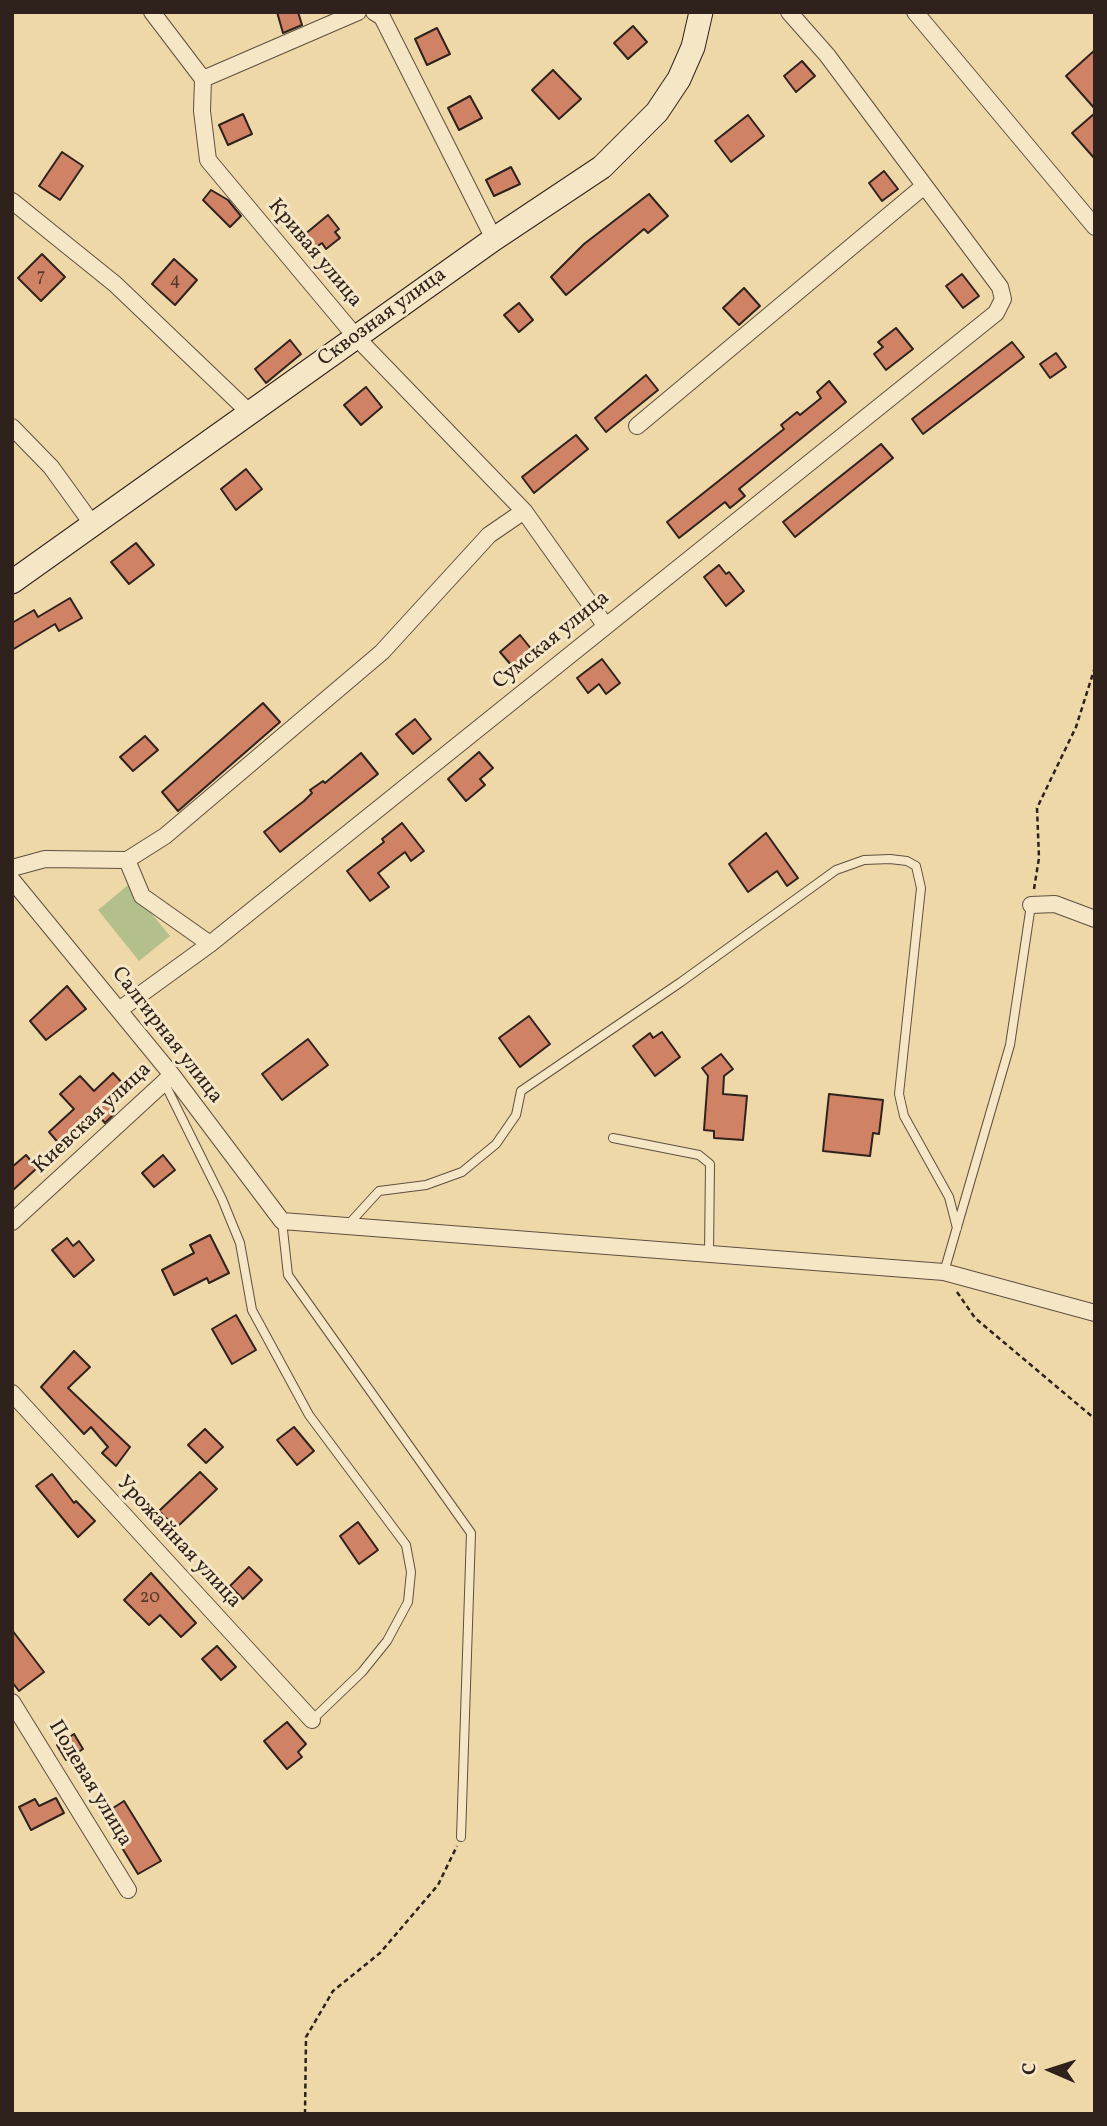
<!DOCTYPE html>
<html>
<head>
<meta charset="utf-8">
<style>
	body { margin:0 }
	#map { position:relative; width:1107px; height:2126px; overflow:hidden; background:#efd8a8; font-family:Vollkorn,serif }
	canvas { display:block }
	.frame { position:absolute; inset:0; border:14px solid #2f221c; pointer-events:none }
	.north { position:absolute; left:1016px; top:2035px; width:70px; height:70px; -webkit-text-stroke:5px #f5e6c6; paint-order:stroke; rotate:273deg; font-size:19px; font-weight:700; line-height:28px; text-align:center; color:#2f221c }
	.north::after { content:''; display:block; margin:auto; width:24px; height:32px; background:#2f221c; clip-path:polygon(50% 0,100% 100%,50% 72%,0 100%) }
</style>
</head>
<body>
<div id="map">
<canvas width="1107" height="2126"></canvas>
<div class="frame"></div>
<div class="north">С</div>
</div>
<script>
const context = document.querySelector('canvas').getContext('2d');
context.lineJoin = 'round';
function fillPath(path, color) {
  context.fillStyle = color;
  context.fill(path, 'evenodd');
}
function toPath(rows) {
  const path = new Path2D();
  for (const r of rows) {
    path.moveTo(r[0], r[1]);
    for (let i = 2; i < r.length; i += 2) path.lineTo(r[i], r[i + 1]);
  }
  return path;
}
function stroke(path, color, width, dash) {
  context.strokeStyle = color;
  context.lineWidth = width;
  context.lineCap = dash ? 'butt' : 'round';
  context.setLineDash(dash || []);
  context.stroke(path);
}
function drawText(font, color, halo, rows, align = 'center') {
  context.font = font + ' Vollkorn,serif';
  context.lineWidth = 6;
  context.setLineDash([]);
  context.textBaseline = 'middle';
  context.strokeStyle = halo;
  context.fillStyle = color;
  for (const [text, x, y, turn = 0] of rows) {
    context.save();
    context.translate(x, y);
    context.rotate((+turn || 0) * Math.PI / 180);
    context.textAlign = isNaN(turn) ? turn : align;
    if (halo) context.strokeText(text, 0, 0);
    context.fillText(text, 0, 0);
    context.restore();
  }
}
const green = toPath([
	[128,885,170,936,139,961,98,910]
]);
const building = toPath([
	[277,12,298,12,302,25,283,33,277,12],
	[633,26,647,42,628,59,614,43,633,26],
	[437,28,450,54,427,65,415,39,437,28],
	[1095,50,1095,109,1066,76,1095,50],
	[802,61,815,76,796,92,784,76,802,61],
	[553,70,581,99,559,119,532,90,553,70],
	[470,96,482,118,459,130,448,108,470,96],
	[1095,113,1095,159,1072,133,1095,113],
	[243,114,252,134,228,145,219,125,243,114],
	[748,115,764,136,731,162,715,141,748,115],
	[62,152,83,166,60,200,39,186,62,152],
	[511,167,520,184,494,196,486,180,511,167],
	[884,171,898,189,882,201,869,183,884,171],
	[211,190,228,200,241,216,230,227,203,200,211,190],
	[649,194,668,216,648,233,644,229,566,295,551,277,584,244,649,194],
	[328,215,339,229,335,232,340,238,326,249,322,243,315,248,304,235,328,215],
	[42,254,65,277,41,301,18,278,42,254],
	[174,259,197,280,175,305,152,284,174,259],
	[962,274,979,296,963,308,946,286,962,274],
	[744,288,760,306,739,325,723,308,744,288],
	[519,303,533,320,519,332,504,315,519,303],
	[896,328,913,349,886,370,874,354,883,347,878,342,896,328],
	[290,340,301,354,266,383,255,369,290,340],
	[1012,342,1024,357,923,434,912,419,1012,342],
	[1056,353,1066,367,1050,378,1040,364,1056,353],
	[646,375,658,390,606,432,595,418,646,375],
	[829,381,846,402,739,489,745,496,730,508,725,502,679,538,667,522,784,429,781,425,797,412,800,415,821,398,817,392,829,381],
	[366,387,382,407,361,425,344,405,366,387],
	[576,435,588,449,534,493,522,477,576,435],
	[881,444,893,458,795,537,783,522,881,444],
	[246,469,262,489,236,510,221,489,246,469],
	[136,543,154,565,129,584,111,562,136,543],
	[719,565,726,574,729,572,744,591,726,606,704,577,719,565],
	[70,598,82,618,59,631,55,624,12,650,12,623,34,610,38,617,70,598],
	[520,635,532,650,512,666,500,652,520,635],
	[602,659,620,683,606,694,599,684,588,693,577,678,602,659],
	[263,703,280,722,178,811,162,792,263,703],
	[415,719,431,739,413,754,396,734,415,719],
	[145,736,158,750,133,771,120,757,145,736],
	[479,752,493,768,480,779,485,785,466,801,448,779,479,752],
	[361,753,378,774,280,852,264,832,304,801,312,793,310,790,323,781,325,783,361,753],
	[402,823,424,851,411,861,405,852,378,873,389,887,370,901,347,871,384,842,382,839,402,823],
	[766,833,798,878,787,886,777,871,748,892,729,864,766,833],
	[67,986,86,1009,46,1040,30,1021,67,986],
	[529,1016,550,1044,520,1067,499,1038,529,1016],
	[662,1032,680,1057,655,1076,633,1046,650,1033,653,1038,662,1032],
	[308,1039,328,1065,282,1100,262,1074,308,1039],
	[721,1054,733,1069,724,1076,723,1094,747,1096,743,1140,714,1138,714,1131,704,1130,708,1076,702,1068,721,1054],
	[113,1073,126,1087,107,1104,116,1112,105,1123,97,1114,61,1146,49,1132,74,1109,60,1094,80,1076,94,1091,113,1073],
	[829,1094,883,1100,879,1134,873,1133,870,1156,823,1151,829,1094],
	[26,1155,37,1168,12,1191,12,1167,26,1155],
	[163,1155,175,1170,154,1187,142,1173,163,1155],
	[210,1235,229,1273,209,1283,207,1278,174,1295,162,1270,194,1253,190,1245,210,1235],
	[67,1238,73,1246,79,1241,94,1260,74,1277,52,1250,67,1238],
	[236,1315,256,1350,232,1364,212,1329,236,1315],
	[74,1351,90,1367,68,1388,130,1447,116,1466,102,1453,108,1447,91,1427,84,1434,41,1387,74,1351],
	[294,1427,314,1451,297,1465,277,1440,294,1427],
	[205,1429,223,1447,206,1463,188,1445,205,1429],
	[200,1472,217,1489,176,1528,159,1511,200,1472],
	[52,1474,74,1503,76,1501,95,1521,78,1537,36,1486,52,1474],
	[358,1522,378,1550,359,1564,340,1536,358,1522],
	[249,1567,262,1580,243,1599,230,1586,249,1567],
	[151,1573,196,1623,181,1637,160,1615,149,1625,124,1600,151,1573],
	[12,1630,44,1672,19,1691,12,1682,12,1630],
	[217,1646,236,1667,221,1680,202,1659,217,1646],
	[287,1722,306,1744,298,1752,302,1757,287,1769,264,1741,287,1722],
	[74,1734,83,1749,66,1760,57,1745,74,1734],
	[56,1798,64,1813,31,1830,19,1807,35,1799,39,1806,56,1798],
	[124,1801,161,1861,138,1874,102,1815,124,1801]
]);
const path = toPath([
	[1034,889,1039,858,1037,808,1076,727,1095,667],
	[957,1292,975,1318,1095,1419],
	[305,2114,306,2037,333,1991,380,1953,438,1885,457,1846]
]);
const lane = toPath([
	[164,1082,222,1199,240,1243,252,1310,309,1415,406,1545,411,1572,408,1602,387,1641,362,1672,312,1720],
	[613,1138,699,1155,710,1164,709,1254],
	[282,1221,288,1275,471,1533,461,1837],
	[347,1226,379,1191,426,1185,462,1172,496,1144,516,1115,521,1091,681,982,836,870,864,860,890,859,907,861,916,866,921,888,899,1094,904,1116,949,1197,957,1228],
	[944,1272,1010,1045,1031,905]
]);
const street = toPath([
	[152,12,203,79,202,111,208,160,356,337,524,511,605,625],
	[374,12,382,17,494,239],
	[915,12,1095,227],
	[203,79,358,12],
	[12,201,115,284,250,413],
	[637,426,924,186],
	[12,427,51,467,93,525],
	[127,860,142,896,210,944],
	[12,868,45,859,127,860,165,836,382,652,489,535,524,511],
	[12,880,172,1075,282,1221,944,1272,1095,1313],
	[1031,905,1055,904,1095,919],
	[119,1010,210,944,996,313,1003,299,1000,287,827,55,789,12],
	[12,1222,172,1075],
	[12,1393,312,1720],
	[12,1702,128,1890]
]);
const secondary = toPath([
	[12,582,494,239,602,167,657,112,679,79,693,47,701,12]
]);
const numberNames = [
	["7",41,278],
	["4",175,282],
	["20",150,1599]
];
const streetNames = [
	["Кривая улица",314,254,50],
	["Сквозная улица",383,318,-36],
	["Сумская улица",552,641,-39],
	["Салгирная улица",166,1036,52],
	["Киевская улица",93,1119,-43],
	["Урожайная улица",178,1543,47],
	["Полевая улица",89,1784,59]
];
fillPath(green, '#b4c08b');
fillPath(building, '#cf8364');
stroke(building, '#2f221c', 2);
stroke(lane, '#5f503f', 10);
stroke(street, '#5f503f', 18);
stroke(secondary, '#2f221c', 25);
stroke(path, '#2f221c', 2.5, [5, 3.5]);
stroke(lane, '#f5e6c6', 8);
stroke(street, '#f5e6c6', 16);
stroke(secondary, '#f5e6c6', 23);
drawText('18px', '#573a2e', null, numberNames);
drawText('21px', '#2f221c', '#f5e6c6', streetNames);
</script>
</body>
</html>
